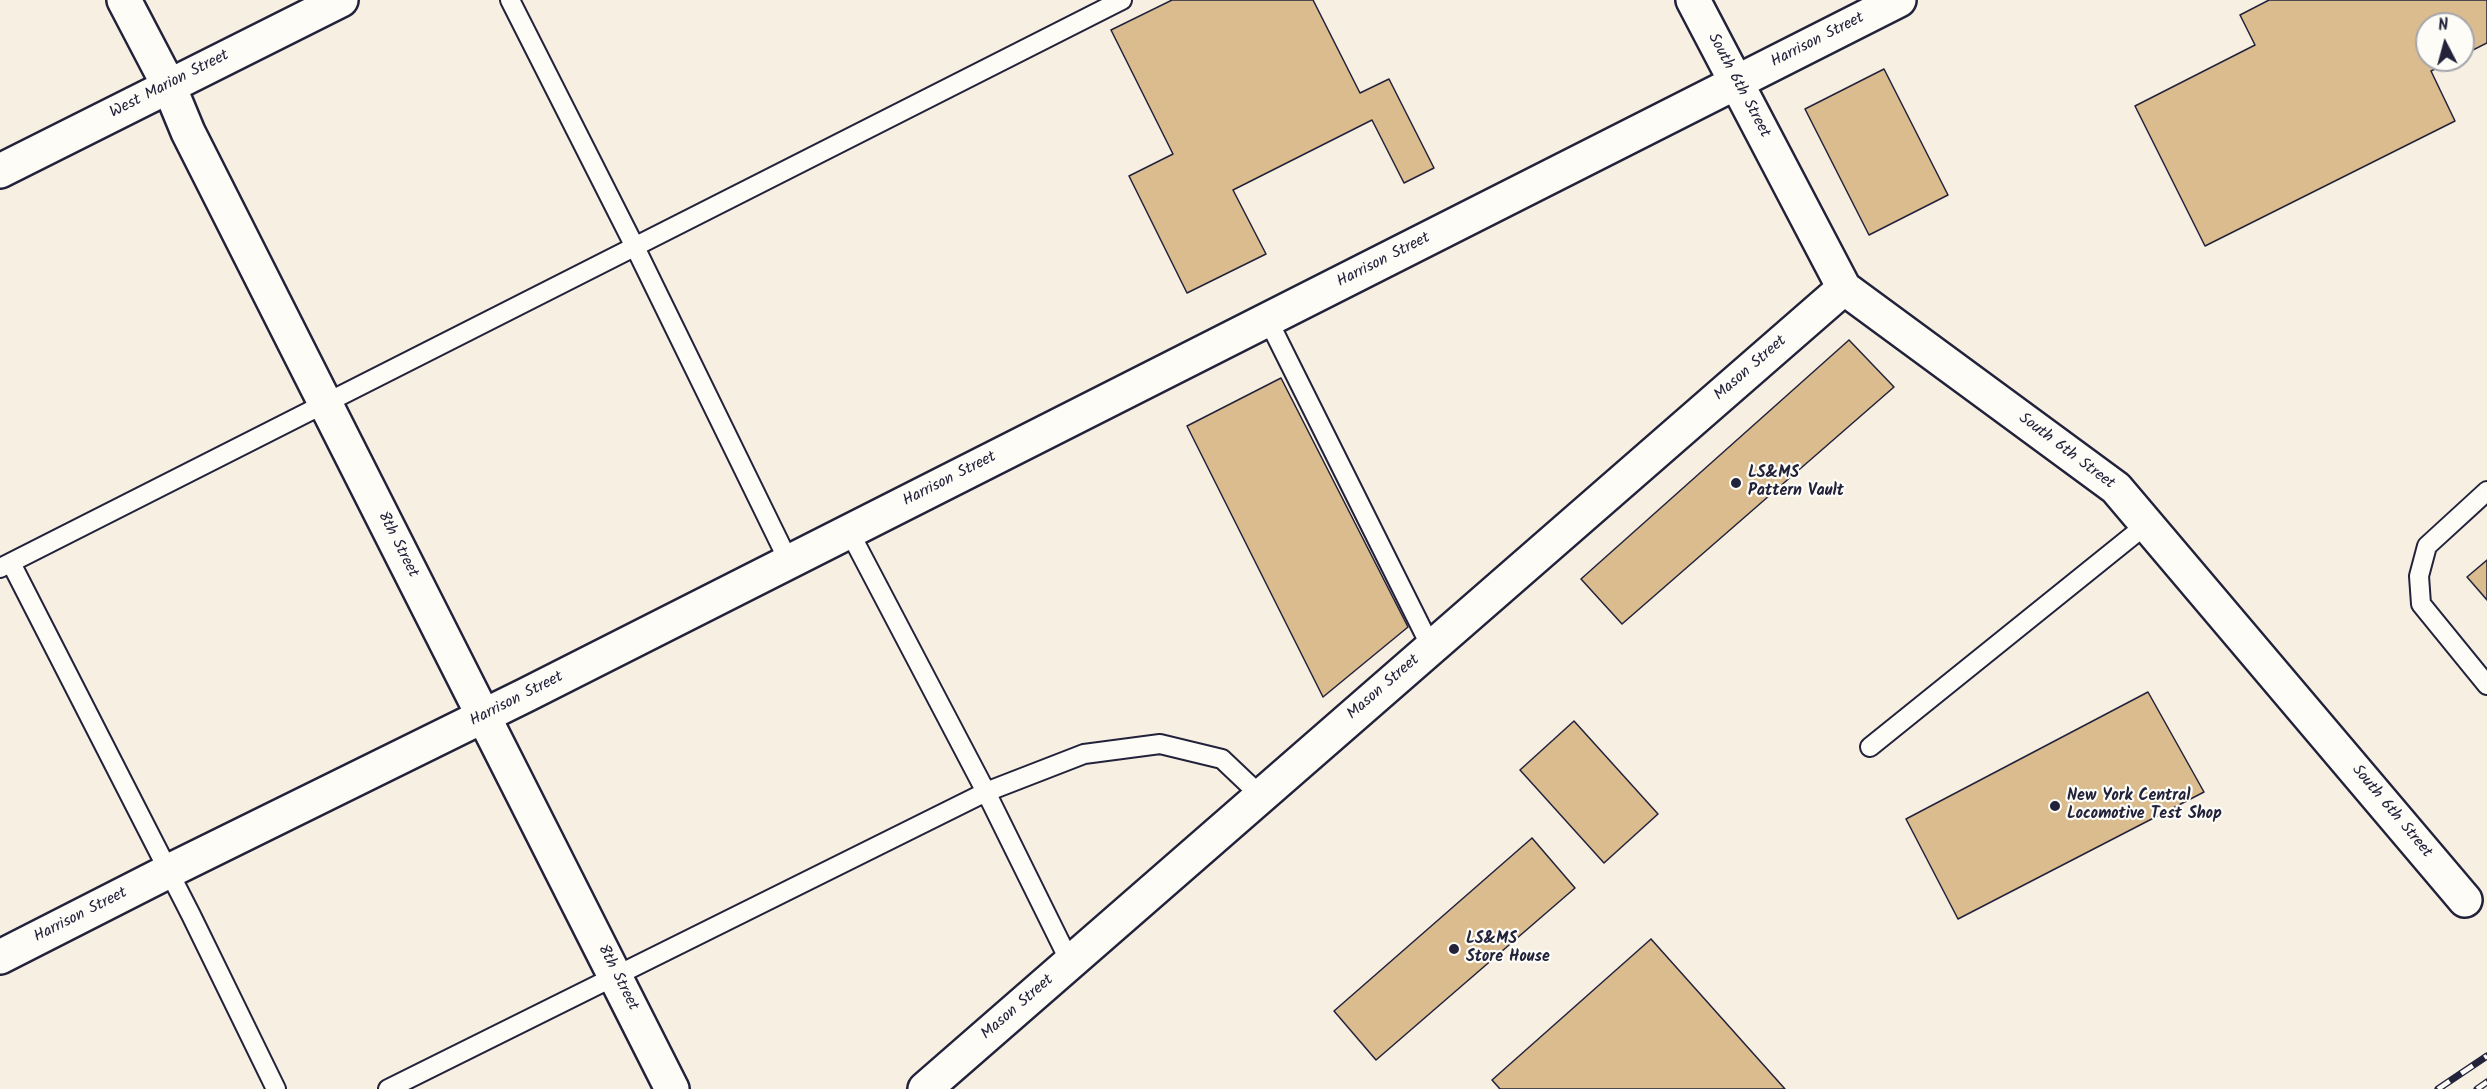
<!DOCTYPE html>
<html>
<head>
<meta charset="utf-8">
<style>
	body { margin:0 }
	#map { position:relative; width:2487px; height:1089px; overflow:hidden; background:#f6efe2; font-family:Kalam,sans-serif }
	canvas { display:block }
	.north { position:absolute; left:2415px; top:12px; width:60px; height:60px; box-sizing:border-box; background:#fdfcf7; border:2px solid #a5a5ac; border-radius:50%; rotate:354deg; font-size:16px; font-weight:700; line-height:24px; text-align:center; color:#22223b }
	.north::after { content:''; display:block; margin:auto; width:21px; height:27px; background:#22223b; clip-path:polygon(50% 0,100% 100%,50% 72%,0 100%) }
</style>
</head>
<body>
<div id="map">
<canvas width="2487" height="1089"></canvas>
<div class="north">N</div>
</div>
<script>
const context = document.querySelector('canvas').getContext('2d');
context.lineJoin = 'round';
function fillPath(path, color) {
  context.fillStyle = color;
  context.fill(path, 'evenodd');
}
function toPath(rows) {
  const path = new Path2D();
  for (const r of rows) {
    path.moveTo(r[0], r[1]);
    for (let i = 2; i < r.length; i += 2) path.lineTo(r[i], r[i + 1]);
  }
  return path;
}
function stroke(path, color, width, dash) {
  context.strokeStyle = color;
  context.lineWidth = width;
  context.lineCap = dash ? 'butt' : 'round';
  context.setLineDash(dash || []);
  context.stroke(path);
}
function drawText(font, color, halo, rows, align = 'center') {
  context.font = font + ' Kalam,sans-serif';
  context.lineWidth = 4.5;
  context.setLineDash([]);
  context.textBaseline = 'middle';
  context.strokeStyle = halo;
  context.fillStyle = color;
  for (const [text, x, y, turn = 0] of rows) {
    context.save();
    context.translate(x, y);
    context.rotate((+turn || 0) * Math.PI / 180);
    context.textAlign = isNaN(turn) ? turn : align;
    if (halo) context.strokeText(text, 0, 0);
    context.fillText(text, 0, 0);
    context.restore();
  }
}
const building = toPath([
	[1172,0,1313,0,1360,93,1389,79,1434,168,1404,183,1372,120,1233,190,1266,254,1187,293,1129,176,1173,154,1111,30,1172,0],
	[2269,0,2487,0,2487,43,2463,55,2463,24,2427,24,2427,60,2453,60,2431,71,2455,121,2205,246,2135,106,2255,45,2240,15,2269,0],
	[1884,69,1948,195,1869,235,1805,109,1884,69],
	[1849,340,1894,387,1622,624,1581,579,1849,340],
	[1281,378,1408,627,1323,697,1187,426,1281,378],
	[2487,560,2487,600,2467,577,2487,560],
	[2148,692,2204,792,1958,919,1906,819,2148,692],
	[1574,721,1658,814,1604,863,1520,770,1574,721],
	[1532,838,1575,888,1376,1060,1334,1011,1532,838],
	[1651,939,1785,1089,1500,1089,1492,1080,1651,939]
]);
const service = toPath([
	[510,0,635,247,789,562],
	[1268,320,1431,647],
	[2487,491,2427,546,2419,576,2421,604,2487,685],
	[849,531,986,792,1070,962],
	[11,563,191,915,276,1089],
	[0,568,1122,0],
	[1870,747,2147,524],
	[388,1089,986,792,1084,754,1160,744,1222,759,1261,796]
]);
const minor = toPath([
	[124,0,169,86,188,132,672,1089],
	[1693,0,1844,288,2116,488,2465,900],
	[925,1089,1844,288]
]);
const tertiary = toPath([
	[0,171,341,0],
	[0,957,167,872,526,695,1899,0]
]);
const rail = toPath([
	[2438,1089,2487,1056],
	[2477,1089,2487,1082]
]);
const markers = [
	[1736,483,6,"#22223b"],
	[2055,806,6,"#22223b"],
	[1454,949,6,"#22223b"]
];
const streetNames = [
	["Harrison Street",1818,41,-27],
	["West Marion Street",170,85,-27],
	["South 6th Street",1738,86,62],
	["Harrison Street",1384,261,-27],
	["Mason Street",1751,369,-41],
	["South 6th Street",2066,452,37],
	["Harrison Street",950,480,-27],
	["8th Street",397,545,63],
	["Mason Street",1384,688,-41],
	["Harrison Street",517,700,-27],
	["South 6th Street",2391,812,50],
	["Harrison Street",81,916,-27],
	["8th Street",617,978,63],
	["Mason Street",1018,1008,-41]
];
const poiNames = [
	["LS&MS",1748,474],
	["Pattern Vault",1748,492],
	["New York Central",2067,797],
	["Locomotive Test Shop",2067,815],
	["LS&MS",1466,940],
	["Store House",1466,958]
];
fillPath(building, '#dbbc8e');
stroke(building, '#22223b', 1.5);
stroke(service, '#22223b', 22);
stroke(minor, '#22223b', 38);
stroke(tertiary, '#22223b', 38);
stroke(service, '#fdfcf7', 18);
stroke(minor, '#fdfcf7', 33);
stroke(tertiary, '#fdfcf7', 33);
stroke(rail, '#22223b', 7);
stroke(rail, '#fdfcf7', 4.5, [14]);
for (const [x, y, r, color] of markers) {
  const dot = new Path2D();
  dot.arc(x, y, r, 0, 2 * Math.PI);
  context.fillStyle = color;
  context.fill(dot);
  stroke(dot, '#fdfcf7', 2);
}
drawText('16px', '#22223b', '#fdfcf7', streetNames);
drawText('bold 16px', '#22223b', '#fdfcf7', poiNames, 'left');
</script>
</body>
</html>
